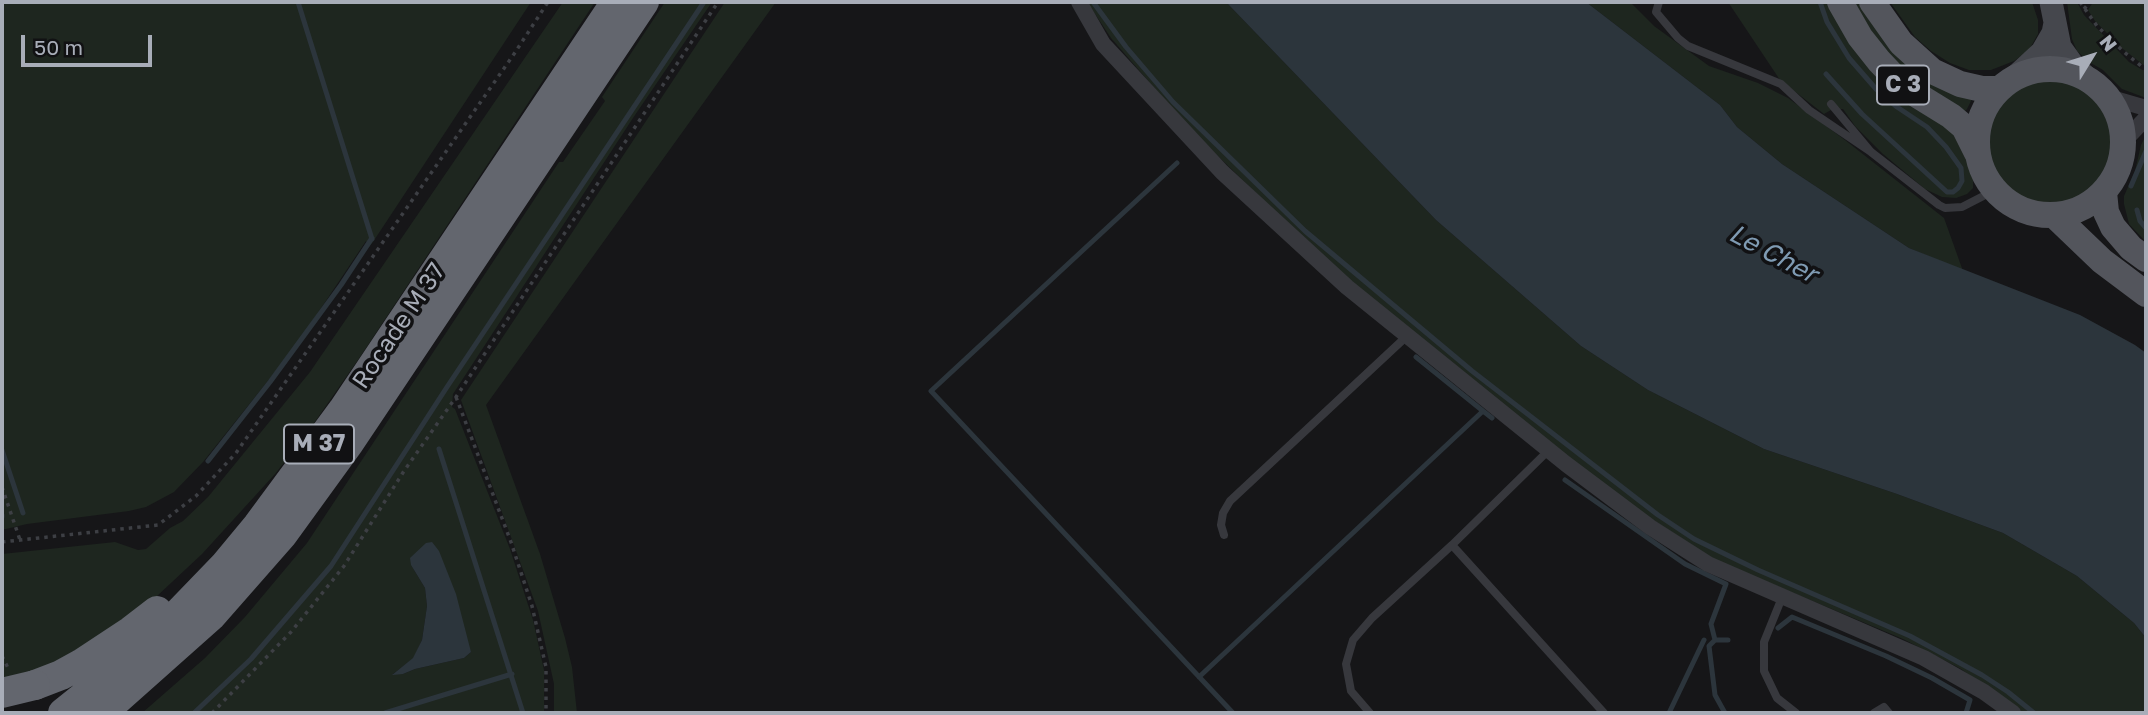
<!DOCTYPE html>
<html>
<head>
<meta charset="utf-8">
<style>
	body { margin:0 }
	#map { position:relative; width:2148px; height:715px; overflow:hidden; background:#161618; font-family:"Golos Text",sans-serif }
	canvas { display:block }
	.frame { position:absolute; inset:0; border:4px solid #a8adb8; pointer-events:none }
	.north { position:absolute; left:2057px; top:21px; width:70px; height:70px; -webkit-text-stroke:5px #111113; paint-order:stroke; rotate:52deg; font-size:19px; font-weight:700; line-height:28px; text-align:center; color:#a8adb8 }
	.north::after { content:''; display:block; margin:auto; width:24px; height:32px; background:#a8adb8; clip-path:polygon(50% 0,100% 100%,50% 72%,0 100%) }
	.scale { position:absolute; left:21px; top:35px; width:131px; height:32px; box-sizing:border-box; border:4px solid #a8adb8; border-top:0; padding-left:9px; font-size:21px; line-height:24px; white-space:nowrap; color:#a8adb8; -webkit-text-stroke:5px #111113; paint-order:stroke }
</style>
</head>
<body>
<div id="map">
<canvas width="2148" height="715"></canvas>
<div class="frame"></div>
<div class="north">N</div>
<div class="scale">50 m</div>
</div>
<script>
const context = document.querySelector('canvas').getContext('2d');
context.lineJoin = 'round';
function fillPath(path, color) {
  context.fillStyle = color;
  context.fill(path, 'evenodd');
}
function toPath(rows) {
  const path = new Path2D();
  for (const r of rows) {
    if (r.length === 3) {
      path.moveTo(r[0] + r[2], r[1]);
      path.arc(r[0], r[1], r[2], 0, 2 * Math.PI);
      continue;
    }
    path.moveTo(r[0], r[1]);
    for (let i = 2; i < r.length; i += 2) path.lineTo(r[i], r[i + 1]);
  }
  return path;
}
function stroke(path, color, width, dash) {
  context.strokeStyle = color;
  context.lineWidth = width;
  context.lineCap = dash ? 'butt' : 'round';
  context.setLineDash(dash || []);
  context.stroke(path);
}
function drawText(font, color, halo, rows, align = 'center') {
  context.font = font + ' "Golos Text",sans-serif';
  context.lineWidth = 7;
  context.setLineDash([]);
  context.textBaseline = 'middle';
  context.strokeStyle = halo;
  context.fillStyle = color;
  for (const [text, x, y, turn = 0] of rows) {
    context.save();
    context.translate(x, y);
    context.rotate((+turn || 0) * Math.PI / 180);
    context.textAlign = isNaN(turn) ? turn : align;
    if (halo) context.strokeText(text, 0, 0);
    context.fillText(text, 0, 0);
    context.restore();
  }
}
const green = toPath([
	[2,2,531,2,373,242,369,247,366,241,295,347,203,462,174,492,146,507,129,511,27,524,6,529,2,529],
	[563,2,595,2,360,357,305,436,275,474,202,554,156,597,92,646,37,671,2,679,2,554,115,542,138,550,146,549,170,528,183,521,208,497,310,372],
	[665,2,712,2,633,118,453,394,452,407,455,409,510,549,533,620,544,670,544,713,142,713,205,658,245,617,307,543,559,162,563,162,605,101,602,97],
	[411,565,471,652,464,658,415,669,403,674,393,674,414,658,422,640,427,606,425,588],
	[725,2,776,2,486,405,540,554,565,638,572,667,577,713,554,713,554,684,538,611,461,400],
	[1087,2,1226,2,1436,220,1581,346,1648,390,1764,449,1897,494,2003,533,2077,576,2134,623,2146,638,2146,713,2021,713,1961,669,1903,639,1715,560,1619,498,1355,289,1189,128,1111,38],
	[1586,2,1630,2,1654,26,1709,66,1758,83,1788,98,1845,140,1944,218,1963,271,1909,248,1782,164,1737,127,1720,105],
	[1728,2,1828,2,1963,143,1973,177,1973,188,1967,194,1956,198,1942,197,1925,189,1883,154,1855,126,1843,109,1831,110,1824,114,1780,80],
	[1851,2,1863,2,1972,99,1967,109,1965,111,1919,84,1893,62],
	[1890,2,2032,2,2038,20,2038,34,2029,50,2014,61,1991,70,1969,70,1950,63,1931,51,1915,37],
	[2067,2,2077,2,2084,15,2129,62,2146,72,2146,98,2122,89,2103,70,2089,62,2077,51,2072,39],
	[2093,2,2146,2,2146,67,2123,49,2095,21,2088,10],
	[2049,142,62],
	[2146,135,2146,242,2129,224,2124,204,2124,196,2135,171,2141,145]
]);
const water = toPath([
	[1226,2,1586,2,1720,105,1737,127,1782,164,1909,248,2080,315,2135,345,2146,353,2146,638,2134,623,2077,576,2003,533,1897,494,1764,449,1648,390,1581,346,1436,220],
	[432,542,439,551,456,594,471,652,464,658,415,669,403,674,392,675,413,658,422,640,427,606,425,588,411,565,410,558,426,543]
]);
const stream = toPath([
	[298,2,372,239],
	[1093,2,1126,47,1173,102,1305,231,1472,371,1658,515,1694,539,1758,570,1910,636,1982,675,2008,692,2034,713],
	[1820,2,1827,22,1849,58,1876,89,1897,107,1927,127,1946,147,1961,168,1962,181,1958,188,1953,192,1947,192,1862,114,1826,74],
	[1177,163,931,391,1233,713],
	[2131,186,2146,151],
	[2137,210,2140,221,2146,228],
	[1483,411,1492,418],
	[439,449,523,713],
	[2,450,23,513],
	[208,461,270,382,341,285,372,238],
	[1565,480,1685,564,1726,584,1711,624,1715,640],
	[2,515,2,517],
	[1778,628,1792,617,1886,656,1932,678,1970,700,1966,713],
	[1199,677,1483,411,1416,357],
	[194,713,251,659,331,566,447,387,704,2],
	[385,713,512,674],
	[1669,713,1704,640],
	[1725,713,1715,695,1709,646,1715,640,1728,640]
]);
const path = toPath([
	[2080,2,2097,26,2124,52,2146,70],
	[2084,9,2090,2],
	[456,397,511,542,532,606,546,667,546,713],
	[2,487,20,540],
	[2,542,158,525,196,496,236,453,514,54,548,2],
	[2,656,9,670],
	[212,713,291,632,344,566,404,471,456,397,718,2]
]);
const lane = toPath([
	[1659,2,1656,12,1678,38,1688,46,1781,84,1809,110,1871,152],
	[1831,104,1871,152,1939,205,1945,208,1962,207,1995,190],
	[1224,535,1221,525,1223,513,1230,501,1407,336],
	[1452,545,1604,713],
	[1783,595,1764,642,1764,671,1777,698,1796,713],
	[1370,713,1351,691,1346,664,1353,640,1372,618,1452,545,1549,450],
	[1874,713,1884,707,1889,713]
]);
const street = toPath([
	[1079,2,1103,44,1222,172,1347,287,1566,464,1650,527,1708,564,1924,658,1984,692,2013,713],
	[2108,97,2146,108],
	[2122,155,2128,137,2146,118]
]);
const secondary = toPath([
	[2051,2,2060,47,2073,65,2086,77],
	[2016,76,2042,52,2053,33,2055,23]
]);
const primary = toPath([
	[1840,2,1860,37,1879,61,1899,82,1917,95,1951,116,1964,127,1977,153],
	[1872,2,1901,43,1932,71,1960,84,1982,89,1999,89],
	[2050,142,73],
	[2104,192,2106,212,2113,227,2131,248,2146,259],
	[2054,215,2102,261,2146,294]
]);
const highway = toPath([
	[35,685,61,675,81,664,131,631,157,611],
	[63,713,128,661,169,623,224,566,258,525,343,410,616,2],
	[102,713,211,616,283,534,349,443,644,2]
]);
const highwayBridge = toPath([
	[2,693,35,685]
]);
const shields = [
	[1903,85,52],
	[319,444,70]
];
const shieldNames = [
	["C 3",1903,85],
	["M 37",319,444]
];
const streetNames = [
	["Rocade M 37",399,326,-56]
];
const waterNames = [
	["Le Cher",1773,254,28]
];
fillPath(green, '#1e261f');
fillPath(water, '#2c353c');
stroke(stream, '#2c353c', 5);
stroke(path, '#3d3f44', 3.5, [3.5, 5]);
stroke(lane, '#37383d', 8);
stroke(street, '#37383d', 16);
stroke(secondary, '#45474d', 23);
stroke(primary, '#53555c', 26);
stroke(highway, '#63666e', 30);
stroke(highwayBridge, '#63666e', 30);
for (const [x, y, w] of shields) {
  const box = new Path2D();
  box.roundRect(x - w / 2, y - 19.5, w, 39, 5);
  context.fillStyle = '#111113';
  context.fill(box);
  stroke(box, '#a8adb8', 2);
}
drawText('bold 23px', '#a8adb8', null, shieldNames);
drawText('24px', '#a8adb8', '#111113', streetNames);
drawText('italic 26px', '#7f9bb3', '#111113', waterNames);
</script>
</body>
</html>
